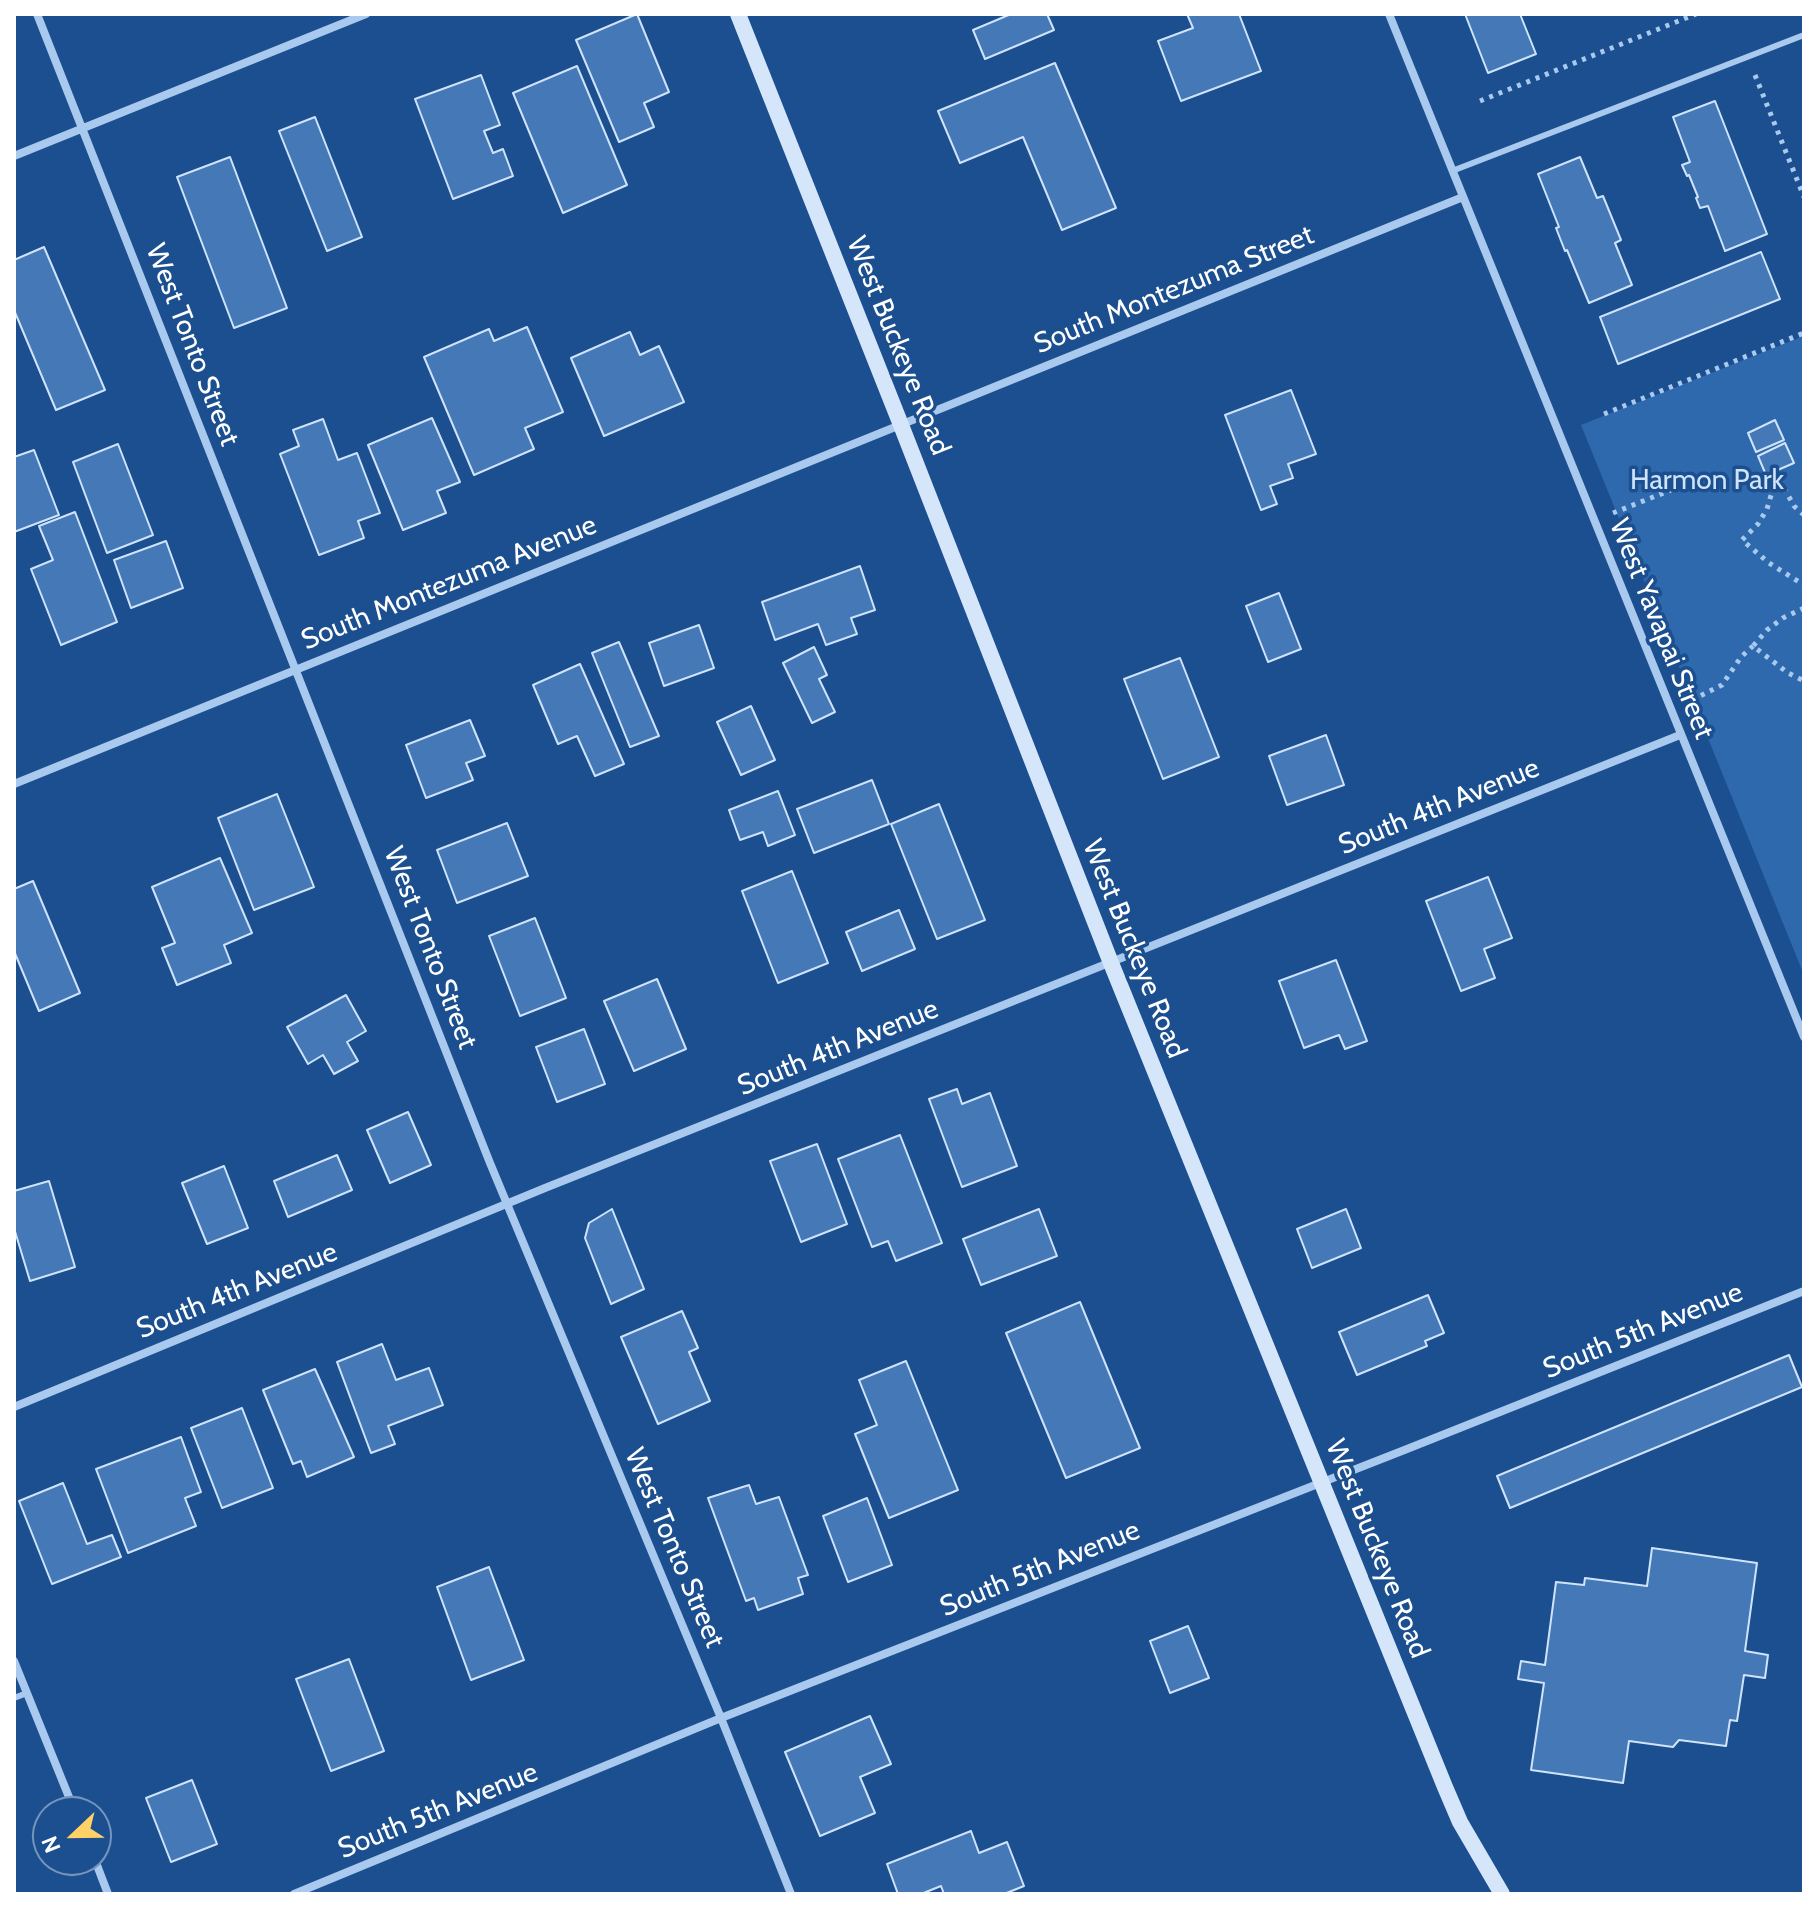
<!DOCTYPE html>
<html>
<head>
<meta charset="utf-8">
<style>
	body { margin:0 }
	#map { position:relative; width:1818px; height:1908px; overflow:hidden; background:#1b4f8f; font-family:Cabin,sans-serif }
	canvas { display:block }
	.frame { position:absolute; inset:0; border:16px solid #fff; pointer-events:none }
	.north { position:absolute; left:32px; top:1796px; width:80px; height:80px; box-sizing:border-box; background:#1b4f8f; border:2px solid #7695bc; border-radius:50%; rotate:248deg; font-size:22px; font-weight:700; line-height:32px; text-align:center; color:#fff }
	.north::after { content:''; display:block; margin:auto; width:28px; height:36px; background:#ffd166; clip-path:polygon(50% 0,100% 100%,50% 72%,0 100%) }
</style>
</head>
<body>
<div id="map">
<canvas width="1818" height="1908"></canvas>
<div class="frame"></div>
<div class="north">N</div>
</div>
<script>
const context = document.querySelector('canvas').getContext('2d');
context.lineJoin = 'round';
function fillPath(path, color) {
  context.fillStyle = color;
  context.fill(path, 'evenodd');
}
function toPath(rows) {
  const path = new Path2D();
  for (const r of rows) {
    path.moveTo(r[0], r[1]);
    for (let i = 2; i < r.length; i += 2) path.lineTo(r[i], r[i + 1]);
  }
  return path;
}
function stroke(path, color, width, dash) {
  context.strokeStyle = color;
  context.lineWidth = width;
  context.lineCap = dash ? 'butt' : 'round';
  context.setLineDash(dash || []);
  context.stroke(path);
}
function drawText(font, color, halo, rows, align = 'center') {
  context.font = font + ' Cabin,sans-serif';
  context.lineWidth = 7;
  context.setLineDash([]);
  context.textBaseline = 'middle';
  context.strokeStyle = halo;
  context.fillStyle = color;
  for (const [text, x, y, turn = 0] of rows) {
    context.save();
    context.translate(x, y);
    context.rotate((+turn || 0) * Math.PI / 180);
    context.textAlign = isNaN(turn) ? turn : align;
    if (halo) context.strokeText(text, 0, 0);
    context.fillText(text, 0, 0);
    context.restore();
  }
}
const green = toPath([
	[1804,336,1804,975,1581,425]
]);
const building = toPath([
	[637,14,669,92,644,103,654,127,619,142,576,40,637,14],
	[1011,14,1047,14,1054,30,985,59,973,30,1011,14],
	[1187,14,1239,14,1261,71,1181,101,1158,41,1193,28,1187,14],
	[1465,14,1520,14,1536,54,1488,73,1465,14],
	[1055,63,1116,208,1062,230,1023,137,960,163,938,111,1055,63],
	[577,66,627,185,563,213,513,93,577,66],
	[481,75,500,125,484,131,493,153,503,149,513,176,453,199,415,99,481,75],
	[1715,101,1767,234,1725,251,1708,206,1700,208,1696,198,1698,197,1689,175,1687,176,1682,165,1690,162,1673,117,1715,101],
	[315,117,362,237,327,251,279,131,315,117],
	[230,157,287,308,234,328,177,177,230,157],
	[1580,157,1597,198,1603,196,1621,240,1615,243,1632,285,1589,303,1567,250,1565,251,1556,228,1559,227,1538,174,1580,157],
	[44,247,105,390,56,410,14,310,14,260,44,247],
	[1761,252,1780,299,1618,364,1600,317,1761,252],
	[527,327,563,412,525,428,534,449,474,475,424,357,489,329,494,341,527,327],
	[630,332,640,355,659,346,684,402,604,436,571,358,630,332],
	[1291,390,1316,454,1288,464,1293,478,1270,486,1277,504,1261,510,1225,415,1291,390],
	[432,418,460,482,437,491,446,513,403,530,368,445,432,418],
	[323,419,338,460,357,453,380,513,358,521,364,538,319,555,280,454,299,446,293,430,323,419],
	[1775,420,1784,440,1756,452,1748,433,1775,420],
	[1785,443,1794,463,1766,475,1758,456,1785,443],
	[118,444,153,535,107,553,73,462,118,444],
	[34,450,59,515,14,532,14,457,34,450],
	[75,512,117,622,61,645,31,569,53,560,39,526,75,512],
	[166,541,183,588,131,608,114,560,166,541],
	[860,566,875,610,851,618,857,634,826,645,818,624,775,640,762,602,860,566],
	[1279,593,1301,649,1268,662,1246,606,1279,593],
	[699,625,714,668,664,686,649,643,699,625],
	[619,642,659,736,630,747,592,653,619,642],
	[814,647,827,675,819,679,835,712,812,723,783,663,814,647],
	[1180,658,1219,757,1163,779,1124,679,1180,658],
	[580,664,624,764,595,776,577,736,558,744,533,685,580,664],
	[751,706,775,760,741,775,717,722,751,706],
	[470,720,485,756,466,763,473,780,426,798,406,745,470,720],
	[1326,735,1344,785,1287,805,1269,756,1326,735],
	[872,780,889,824,814,853,797,809,872,780],
	[778,791,795,835,768,846,763,832,740,840,729,810,778,791],
	[277,794,314,887,254,910,218,818,277,794],
	[939,804,985,920,937,939,891,824,939,804],
	[507,823,528,876,457,903,437,850,507,823],
	[220,858,252,933,224,945,231,963,177,985,162,948,175,943,152,887,220,858],
	[792,871,828,963,778,983,742,891,792,871],
	[1488,877,1512,938,1484,949,1495,978,1461,991,1426,901,1488,877],
	[33,881,80,993,39,1011,14,951,14,889,33,881],
	[899,910,915,949,862,971,846,932,899,910],
	[535,918,566,998,520,1016,489,936,535,918],
	[1336,960,1367,1041,1345,1049,1339,1035,1304,1048,1279,981,1336,960],
	[657,979,686,1049,634,1071,604,1001,657,979],
	[346,995,366,1031,347,1042,358,1061,334,1074,323,1055,308,1064,287,1027,346,995],
	[584,1029,605,1084,557,1102,536,1047,584,1029],
	[957,1089,962,1104,990,1093,1017,1166,962,1187,929,1099,957,1089],
	[408,1112,431,1165,390,1183,367,1130,408,1112],
	[900,1135,942,1243,896,1261,888,1241,872,1247,838,1159,900,1135],
	[817,1144,847,1224,801,1242,770,1161,817,1144],
	[337,1155,352,1190,288,1217,274,1181,337,1155],
	[224,1166,248,1228,207,1244,182,1183,224,1166],
	[49,1181,75,1267,30,1281,14,1228,14,1191,49,1181],
	[612,1209,644,1289,611,1304,585,1238,589,1223,612,1209],
	[1039,1209,1057,1256,981,1285,963,1239,1039,1209],
	[1346,1209,1361,1248,1312,1268,1297,1229,1346,1209],
	[1428,1295,1444,1333,1425,1341,1427,1346,1357,1375,1339,1332,1428,1295],
	[1080,1302,1140,1448,1066,1478,1006,1333,1080,1302],
	[682,1311,698,1348,689,1352,710,1401,658,1424,621,1337,682,1311],
	[382,1344,396,1380,429,1368,443,1405,388,1426,395,1444,371,1453,337,1362,382,1344],
	[1789,1355,1802,1387,1510,1508,1497,1476,1789,1355],
	[906,1361,958,1490,889,1518,855,1434,877,1425,859,1380,906,1361],
	[315,1369,354,1457,307,1477,301,1461,293,1464,263,1390,315,1369],
	[242,1408,273,1488,222,1508,191,1428,242,1408],
	[181,1437,201,1492,185,1498,196,1526,128,1553,96,1469,181,1437],
	[63,1483,87,1544,112,1535,121,1557,52,1584,19,1501,63,1483],
	[749,1485,756,1504,779,1497,808,1575,798,1578,803,1594,758,1610,754,1598,746,1601,708,1498,749,1485],
	[867,1498,892,1565,848,1582,823,1516,867,1498],
	[1652,1548,1757,1563,1745,1651,1768,1655,1765,1678,1744,1675,1737,1721,1730,1720,1726,1746,1679,1740,1673,1747,1629,1741,1623,1783,1531,1770,1544,1683,1518,1679,1521,1661,1545,1665,1556,1582,1584,1585,1585,1578,1647,1586,1652,1548],
	[489,1567,524,1660,471,1680,437,1587,489,1567],
	[1188,1626,1209,1678,1170,1693,1150,1641,1188,1626],
	[349,1659,384,1751,331,1771,296,1679,349,1659],
	[870,1716,891,1764,860,1777,875,1813,820,1836,785,1752,870,1716],
	[192,1780,217,1844,171,1862,146,1798,192,1780],
	[971,1831,979,1853,1007,1842,1024,1886,1004,1894,944,1894,941,1886,921,1894,898,1894,887,1864,971,1831]
]);
const path = toPath([
	[1755,75,1804,197],
	[1480,101,1696,14],
	[1604,414,1804,333],
	[1613,513,1676,488],
	[1804,515,1794,506,1777,475,1767,509,1758,524,1742,540,1769,563,1804,585],
	[1804,608,1783,618,1767,630,1753,646,1788,673,1804,681],
	[1692,700,1722,685,1741,657,1753,646]
]);
const service = toPath([
	[1452,171,1804,35],
	[14,1698,27,1693]
]);
const minor = toPath([
	[37,14,490,1163,721,1718,791,1894],
	[1389,14,1804,1037],
	[14,156,366,14],
	[14,784,1463,197],
	[14,1407,545,1188,1680,735],
	[14,1661,75,1812],
	[95,1860,108,1894],
	[294,1894,721,1718,1407,1449,1804,1291]
]);
const secondary = toPath([
	[738,14,901,425,1111,963,1445,1787,1460,1822,1502,1894]
]);
const streetNames = [
	["South Montezuma Street",1174,290,-22],
	["West Tonto Street",192,345,69],
	["West Buckeye Road",898,346,68],
	["South Montezuma Avenue",449,583,-22],
	["West Yavapai Street",1661,629,68],
	["South 4th Avenue",1439,807,-22],
	["West Tonto Street",430,948,69],
	["West Buckeye Road",1134,949,68],
	["South 4th Avenue",838,1048,-22],
	["South 4th Avenue",237,1291,-22],
	["South 5th Avenue",1643,1331,-22],
	["West Tonto Street",674,1548,67],
	["West Buckeye Road",1377,1549,68],
	["South 5th Avenue",1040,1569,-22],
	["South 5th Avenue",438,1811,-22]
];
const parkNames = [
	["Harmon Park",1707,481]
];
fillPath(green, '#2e69ad');
fillPath(building, '#4478b7');
stroke(building, '#cfe3fa', 2);
stroke(path, '#a9c9ee', 5, [4, 6]);
stroke(service, '#a9c9ee', 6);
stroke(minor, '#a9c9ee', 8);
stroke(secondary, '#d6e6fa', 16);
drawText('28px', '#fff', '#1b4f8f', streetNames);
drawText('28px', '#cfe3fa', '#1b4f8f', parkNames);
</script>
</body>
</html>
